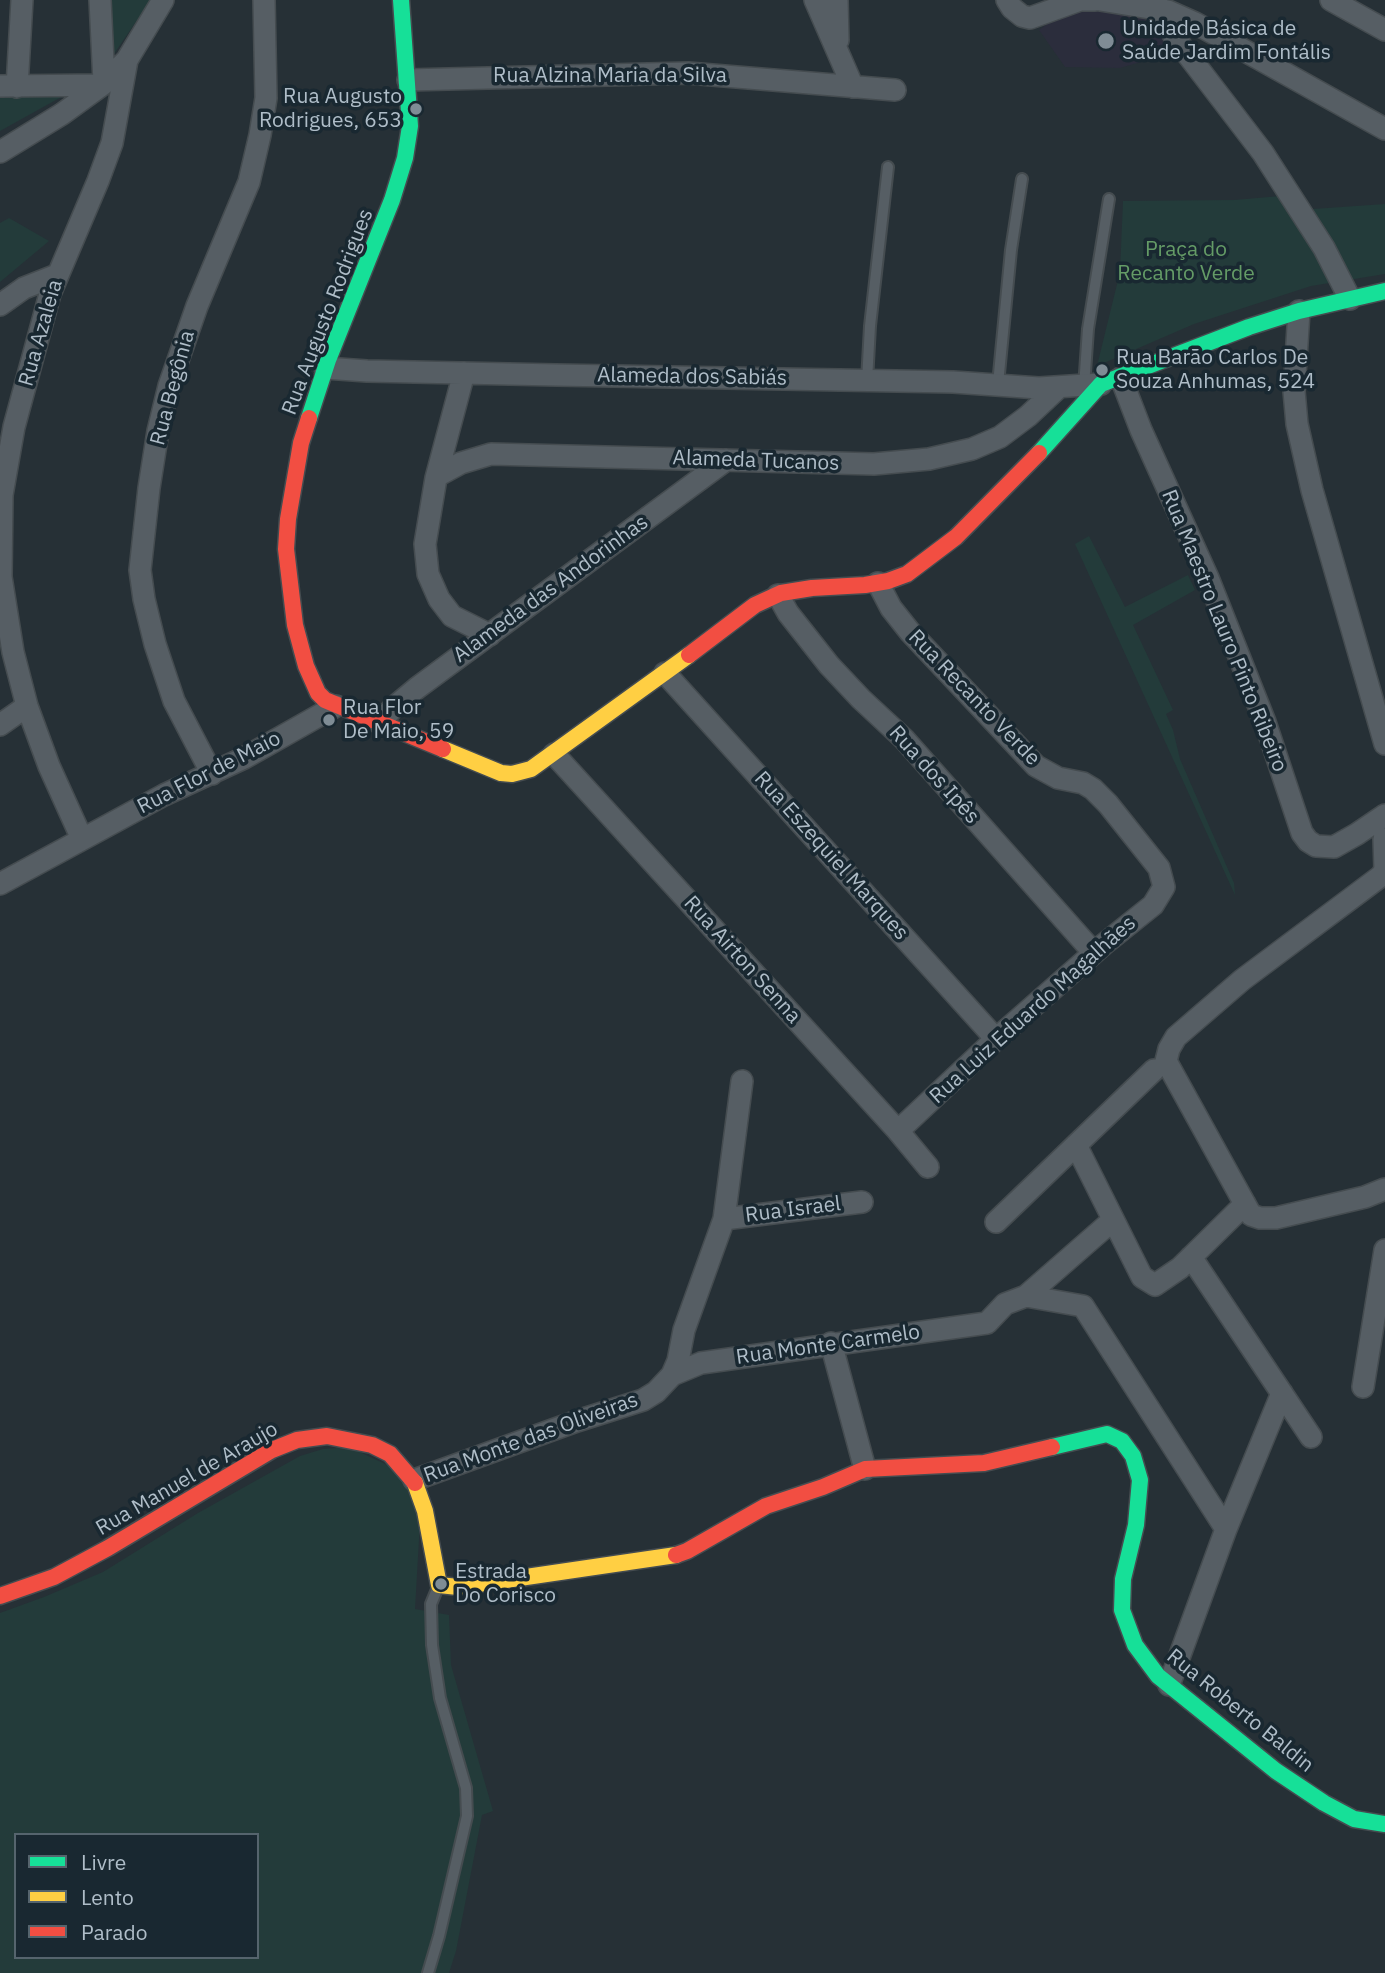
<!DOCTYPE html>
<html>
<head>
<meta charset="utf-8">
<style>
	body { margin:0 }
	#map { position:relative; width:1385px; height:1973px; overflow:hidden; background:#263036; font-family:"IBM Plex Sans",sans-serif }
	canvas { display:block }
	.legend { position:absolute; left:14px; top:1833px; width:245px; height:126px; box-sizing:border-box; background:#192831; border:2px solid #55646d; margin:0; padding:9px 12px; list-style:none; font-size:21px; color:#afbdc8 }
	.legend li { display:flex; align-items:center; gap:14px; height:35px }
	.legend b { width:35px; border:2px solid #55646d }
</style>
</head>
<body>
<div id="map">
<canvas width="1385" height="1973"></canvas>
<ul class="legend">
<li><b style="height:9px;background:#16e098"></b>Livre</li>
<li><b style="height:9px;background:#ffcf43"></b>Lento</li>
<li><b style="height:9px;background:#f24e42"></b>Parado</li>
</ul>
</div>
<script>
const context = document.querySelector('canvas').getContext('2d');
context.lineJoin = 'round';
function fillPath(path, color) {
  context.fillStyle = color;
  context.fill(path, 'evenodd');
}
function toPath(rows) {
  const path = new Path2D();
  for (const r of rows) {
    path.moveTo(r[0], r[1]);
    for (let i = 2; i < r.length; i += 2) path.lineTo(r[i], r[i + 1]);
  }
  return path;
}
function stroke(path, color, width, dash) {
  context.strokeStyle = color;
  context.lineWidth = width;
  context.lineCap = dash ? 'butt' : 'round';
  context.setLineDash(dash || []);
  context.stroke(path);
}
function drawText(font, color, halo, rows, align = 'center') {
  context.font = font + ' "IBM Plex Sans",sans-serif';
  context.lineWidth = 7;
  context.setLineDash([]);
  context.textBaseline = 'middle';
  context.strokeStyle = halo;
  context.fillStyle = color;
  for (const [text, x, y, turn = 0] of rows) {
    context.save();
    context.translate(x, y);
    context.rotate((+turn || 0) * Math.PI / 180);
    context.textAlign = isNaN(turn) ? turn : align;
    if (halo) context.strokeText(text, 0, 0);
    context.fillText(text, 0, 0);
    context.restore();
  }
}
const medical = toPath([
	[1092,4,1134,8,1175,52,1120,68,1065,67,1039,30,1064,12]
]);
const green = toPath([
	[109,0,151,0,107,64],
	[0,94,63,96,0,131],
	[1281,196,1323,246,1313,209,1385,204,1385,274,1311,286,1194,324,1097,366,1120,272,1123,201,1234,200],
	[9,218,49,241,0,282,0,223],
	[1089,536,1125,607,1188,575,1195,590,1133,625,1173,710,1166,714,1173,730,1180,759,1234,883,1235,895,1075,544],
	[349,1447,400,1471,420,1522,415,1609,449,1615,451,1665,493,1811,482,1815,456,1951,449,1973,0,1973,0,1613,44,1597,103,1572,198,1513,300,1456,323,1449],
	[16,1835,257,1835,257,1957,16,1957]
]);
const lane = toPath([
	[867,381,870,326,888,167],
	[998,384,1011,250,1022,179],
	[1084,387,1088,329,1109,199],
	[428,1973,439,1936,467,1816,466,1788,440,1698,432,1645,431,1604,438,1587]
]);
const street = toPath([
	[100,0,104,82],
	[815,0,853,87],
	[837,0,838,40],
	[1007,0,1012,8,1022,16,1030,18,1080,0,1095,0],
	[1100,0,1168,11,1195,23,1385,129],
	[1155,0,1175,38,1263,153,1324,248,1350,299],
	[1331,0,1385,30],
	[408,80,688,73,895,90],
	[0,86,102,85],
	[17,87,22,0],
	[0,152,62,114,102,85,127,60],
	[0,305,24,288,57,275],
	[1299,311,1294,391,1297,424,1312,490,1385,744],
	[325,368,367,371,556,375,953,382,1039,388,1101,384],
	[464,373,436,478,425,544,428,574,439,599,452,616,490,635],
	[1121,378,1141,430,1208,578,1265,722,1302,833,1308,841,1316,846,1334,847,1357,834,1385,815],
	[437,476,461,463,491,454,874,464,929,459,972,449,1000,437,1028,416,1059,387],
	[878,583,891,608,910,632,1036,766,1058,778,1083,783,1093,789,1108,804,1159,868,1164,887,1153,905,1103,945,996,1039,898,1131],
	[778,595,788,613,829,665,861,699,904,739,1094,953],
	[665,673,996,1039],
	[379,723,393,708,417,688,726,460],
	[0,725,27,706],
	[554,754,898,1131,928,1167],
	[212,774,174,701,155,644,144,599,140,570,149,488,158,431,169,386,197,306,249,182,260,135,266,98,264,0],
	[82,839,49,766,27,706,13,652,1,577,2,495,14,427,50,294,98,181,112,143,127,60,163,0],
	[1384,839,1385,870,1381,876,1242,980,1176,1037,1169,1049,1166,1061,1251,1215,1260,1218,1276,1218,1365,1197,1385,1189],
	[0,884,164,795,244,758,336,706],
	[1076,1145,1142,1277,1155,1285,1180,1268,1245,1204],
	[724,1219,862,1202],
	[996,1222,1154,1070],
	[1191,1257,1311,1437],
	[1026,1296,1113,1220],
	[831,1343,865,1469],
	[672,1375,701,1363,987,1323,1005,1304,1026,1296,1083,1306,1226,1529],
	[1363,1387,1385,1250],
	[414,1480,577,1421,643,1400,656,1392,672,1375,678,1361,684,1330,724,1219,742,1081],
	[1169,1685,1226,1529,1282,1393]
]);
const fast = toPath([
	[309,418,328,360,392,200,405,158,410,126,401,0],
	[1039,453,1101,384,1249,327,1299,311,1385,291],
	[1052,1447,1107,1434,1122,1441,1133,1456,1140,1480,1136,1525,1123,1579,1122,1610,1135,1645,1158,1676,1276,1771,1324,1803,1354,1819,1385,1824]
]);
const slow = toPath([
	[443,749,501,773,512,774,531,769,689,655],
	[415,1483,425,1511,439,1585,458,1587,676,1555]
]);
const jam = toPath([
	[309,418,301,443,288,519,286,549,295,625,306,666,318,693,325,700,443,749],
	[689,655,755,605,781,593,812,588,865,585,888,581,907,574,956,537,1039,453],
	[676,1555,687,1551,766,1506,823,1487,865,1469,984,1463,1052,1447],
	[0,1596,54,1577,108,1548,272,1450,297,1440,327,1436,372,1445,390,1454,415,1483]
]);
const markers = [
	[1106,41,9,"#7f8c95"],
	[416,109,7,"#7f8c95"],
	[1102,370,7,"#7f8c95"],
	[329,720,7,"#7f8c95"],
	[441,1584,7,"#7f8c95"]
];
const poiNames = [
	["Unidade Básica de",1122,29],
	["Saúde Jardim Fontális",1122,53],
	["Rua Augusto",402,97,"right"],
	["Rodrigues, 653",402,121,"right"],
	["Rua Barão Carlos De",1116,358],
	["Souza Anhumas, 524",1116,382],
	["Rua Flor",343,708],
	["De Maio, 59",343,732],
	["Estrada",455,1572],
	["Do Corisco",455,1596]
];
const streetNames = [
	["Rua Alzina Maria da Silva",610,76],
	["Rua Augusto Rodrigues",328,312,-69],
	["Rua Azaleia",41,333,-74],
	["Alameda dos Sabiás",692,377,1],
	["Rua Begônia",173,388,-75],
	["Alameda Tucanos",756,461,2],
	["Alameda das Andorinhas",551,589,-36],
	["Rua Maestro Lauro Pinto Ribeiro",1224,631,68],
	["Rua Recanto Verde",974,698,46],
	["Rua Flor de Maio",209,773,-27],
	["Rua dos Ipês",934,775,48],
	["Rua Eszequiel Marques",831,856,48],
	["Rua Airton Senna",742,960,48],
	["Rua Luiz Eduardo Magalhães",1033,1010,-42],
	["Rua Israel",793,1210,-7],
	["Rua Monte Carmelo",828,1345,-8],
	["Rua Monte das Oliveiras",531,1438,-20],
	["Rua Manuel de Araujo",187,1479,-30],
	["Rua Roberto Baldin",1240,1711,39]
];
const parkNames = [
	["Praça do",1186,250],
	["Recanto Verde",1186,274]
];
fillPath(medical, '#2b2d3c');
fillPath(green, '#233b3a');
stroke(lane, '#454c50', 14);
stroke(street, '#454c50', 24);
stroke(fast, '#454c50', 19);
stroke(slow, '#454c50', 19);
stroke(jam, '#454c50', 19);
stroke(lane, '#565e64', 10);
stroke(street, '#565e64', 21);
stroke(fast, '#16e098', 16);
stroke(slow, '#ffcf43', 16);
stroke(jam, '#f24e42', 16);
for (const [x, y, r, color] of markers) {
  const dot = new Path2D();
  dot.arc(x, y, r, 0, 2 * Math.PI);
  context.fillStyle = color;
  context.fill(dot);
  stroke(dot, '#192831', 2.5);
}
drawText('21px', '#afbdc8', '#192831', poiNames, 'left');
drawText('21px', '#afbdc8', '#192831', streetNames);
drawText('21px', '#649b66', '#192831', parkNames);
</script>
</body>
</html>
